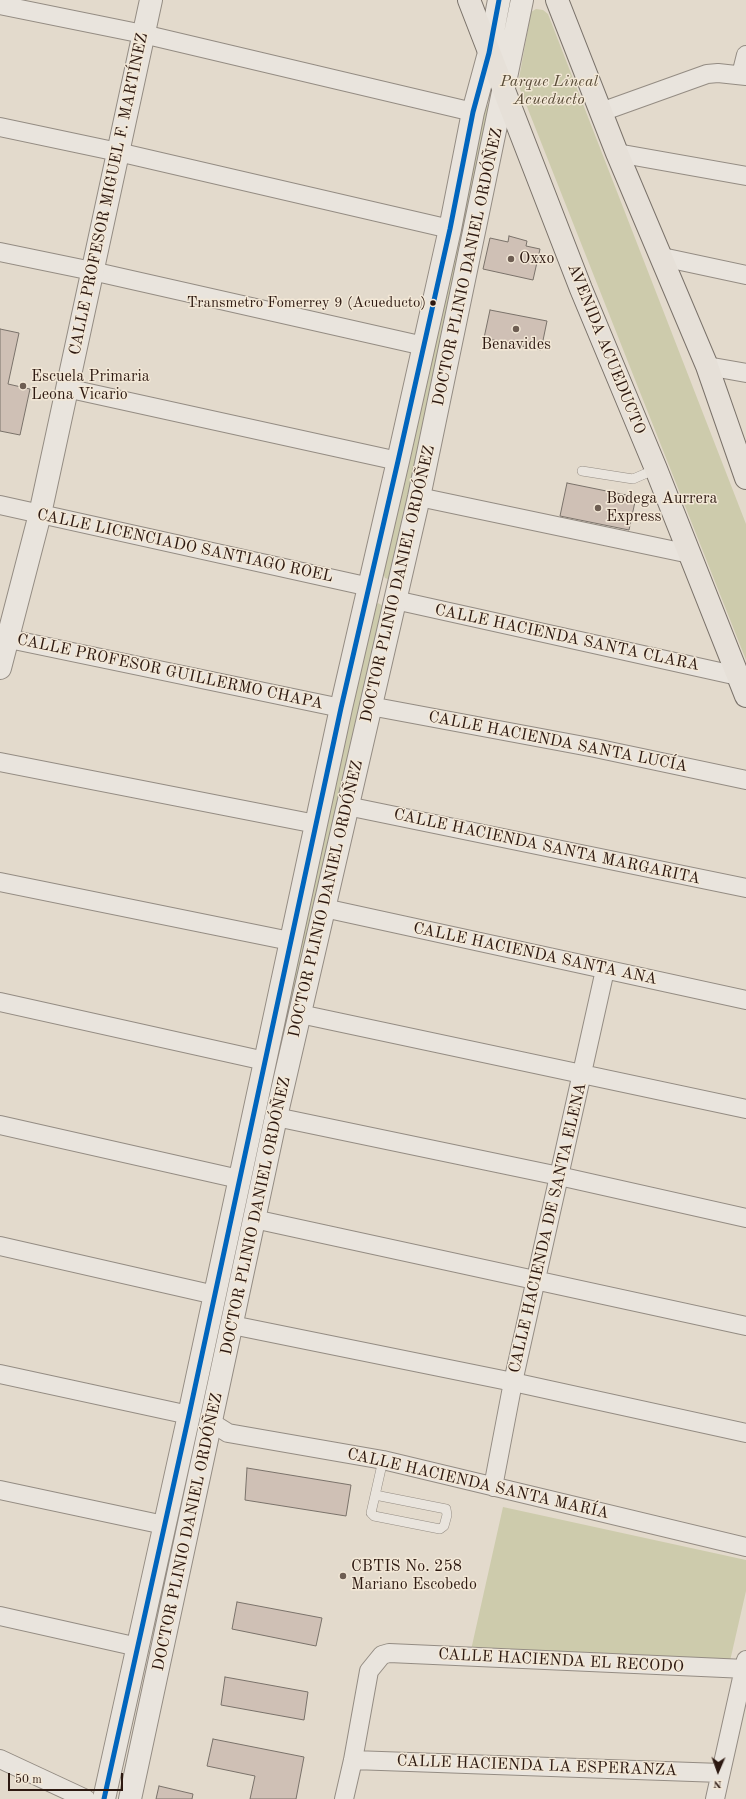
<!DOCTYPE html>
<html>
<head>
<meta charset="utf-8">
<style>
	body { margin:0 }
	#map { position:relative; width:746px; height:1799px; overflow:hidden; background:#e3dacc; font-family:"Old Standard TT",serif }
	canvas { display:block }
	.north { position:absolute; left:698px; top:1751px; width:40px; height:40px; -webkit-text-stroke:3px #f3e8d7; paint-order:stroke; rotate:182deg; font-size:11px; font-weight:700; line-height:16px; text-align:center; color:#2d1911 }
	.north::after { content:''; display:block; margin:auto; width:14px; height:18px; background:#2d1911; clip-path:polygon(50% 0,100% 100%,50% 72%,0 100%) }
	.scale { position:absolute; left:8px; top:1773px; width:115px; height:18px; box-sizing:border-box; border:2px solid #2d1911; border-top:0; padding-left:5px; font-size:12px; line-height:14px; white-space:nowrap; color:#2d1911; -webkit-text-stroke:3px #f3e8d7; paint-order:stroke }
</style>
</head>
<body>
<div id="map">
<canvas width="746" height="1799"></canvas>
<div class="north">N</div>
<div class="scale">50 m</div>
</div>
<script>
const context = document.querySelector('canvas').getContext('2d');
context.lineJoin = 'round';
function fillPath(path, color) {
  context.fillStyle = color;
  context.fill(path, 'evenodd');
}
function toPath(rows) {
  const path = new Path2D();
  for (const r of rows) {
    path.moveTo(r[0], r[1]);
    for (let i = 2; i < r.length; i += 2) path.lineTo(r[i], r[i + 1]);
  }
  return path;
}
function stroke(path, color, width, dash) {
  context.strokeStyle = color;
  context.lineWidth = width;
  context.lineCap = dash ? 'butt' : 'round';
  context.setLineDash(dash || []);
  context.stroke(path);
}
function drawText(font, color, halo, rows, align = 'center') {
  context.font = font + ' "Old Standard TT",serif';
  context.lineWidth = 3;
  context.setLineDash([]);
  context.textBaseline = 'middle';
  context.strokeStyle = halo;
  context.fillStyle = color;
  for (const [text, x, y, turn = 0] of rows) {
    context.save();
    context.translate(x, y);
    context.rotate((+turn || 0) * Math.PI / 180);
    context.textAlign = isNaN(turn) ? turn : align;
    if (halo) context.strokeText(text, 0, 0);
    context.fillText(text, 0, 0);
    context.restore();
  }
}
const green = toPath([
	[536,9,543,10,548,14,746,524,746,660,518,84,531,12],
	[492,103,392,576,388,579,385,578,383,573,486,106],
	[378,603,383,606,202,1415,198,1412,375,606],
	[503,1507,746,1560,746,1591,730,1661,471,1650]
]);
const building = toPath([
	[509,236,527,241,526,246,540,249,533,280,483,269,490,238,508,242,509,236],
	[490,310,547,321,541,350,484,338,490,310],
	[0,329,19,333,8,384,30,389,20,435,0,431,0,329],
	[567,483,636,497,629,530,560,516,567,483],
	[247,1468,351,1485,346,1516,245,1500,247,1468],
	[237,1602,322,1618,316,1646,232,1629,237,1602],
	[225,1677,308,1692,304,1720,221,1705,225,1677],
	[213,1739,304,1757,296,1799,250,1799,255,1776,207,1766,213,1739],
	[159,1786,193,1794,192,1799,156,1799,159,1786]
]);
const service = toPath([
	[582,471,633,479,656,469],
	[375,1495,446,1509,447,1515,444,1526,440,1529,374,1516,371,1513,383,1460]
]);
const minor = toPath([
	[0,5,143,34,473,112],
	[741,75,746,55],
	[601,112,707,74,718,73,746,76],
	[0,127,118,152,450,229],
	[617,153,746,176],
	[0,252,92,271,424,346],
	[662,257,746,275],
	[707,366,746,373],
	[66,388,398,461],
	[419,497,690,554],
	[0,505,370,587],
	[395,600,738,676],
	[0,637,341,708],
	[370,706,595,748,746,780],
	[0,762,316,824],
	[347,806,746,888],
	[0,882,290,941],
	[324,908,746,1000],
	[0,1002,265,1061],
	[300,1014,746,1109],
	[276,1117,559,1176,746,1218],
	[0,1125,239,1179],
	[254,1219,746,1326],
	[0,1246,215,1295],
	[232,1325,513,1382,746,1433],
	[0,1374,189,1415],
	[212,1423,228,1433,383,1460,746,1547],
	[493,1487,513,1382,605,970],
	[0,1490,164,1525],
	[0,1616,138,1647],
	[0,1759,86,1799],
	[353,1760,721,1773],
	[344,1799,353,1760,369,1671,382,1655,389,1653,746,1669],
	[715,1799,746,1660]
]);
const tertiary = toPath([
	[0,668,40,514,151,0],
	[104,1799,189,1415,341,708,398,461,450,229,473,112,489,53,499,0],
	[130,1799,276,1117,419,497,522,0]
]);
const primary = toPath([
	[469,0,581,289,656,469,746,696],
	[557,0,617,153,707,366,746,478]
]);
const bus1 = toPath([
	[104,1799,189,1415,341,708,398,461,450,229,473,112,489,53,499,0]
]);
const markers = [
	[511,259,4,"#6d5d52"],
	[433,303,3.5,"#2d1911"],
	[516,329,4,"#6d5d52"],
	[23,386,4,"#6d5d52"],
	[598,508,4,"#6d5d52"],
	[343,1576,4,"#6d5d52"]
];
const busNames = [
	["Transmetro Fomerrey 9 (Acueducto)",426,303]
];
const parkNames = [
	["Parque Lineal",549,82],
	["Acueducto",549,100]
];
const streetNames = [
	["CALLE PROFESOR MIGUEL F. MARTÍNEZ",109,194,-78],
	["DOCTOR PLINIO DANIEL ORDÓÑEZ",468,267,-78],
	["AVENIDA ACUEDUCTO",606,349,68],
	["CALLE LICENCIADO SANTIAGO ROEL",185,546,12],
	["DOCTOR PLINIO DANIEL ORDÓÑEZ",398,584,-77],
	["CALLE HACIENDA SANTA CLARA",567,638,12],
	["CALLE PROFESOR GUILLERMO CHAPA",170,672,12],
	["CALLE HACIENDA SANTA LUCÍA",558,742,11],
	["CALLE HACIENDA SANTA MARGARITA",547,847,12],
	["DOCTOR PLINIO DANIEL ORDÓÑEZ",326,899,-77],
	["CALLE HACIENDA SANTA ANA",535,954,12],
	["DOCTOR PLINIO DANIEL ORDÓÑEZ",256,1216,-78],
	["CALLE HACIENDA DE SANTA ELENA",548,1228,-77],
	["CALLE HACIENDA SANTA MARÍA",478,1484,13],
	["DOCTOR PLINIO DANIEL ORDÓÑEZ",188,1532,-78],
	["CALLE HACIENDA EL RECODO",561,1661,3],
	["CALLE HACIENDA LA ESPERANZA",537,1766,2]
];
const poiNames = [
	["Oxxo",519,259],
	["Benavides",516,345,"center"],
	["Escuela Primaria",31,377],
	["Leona Vicario",31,395],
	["Bodega Aurrera",606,499],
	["Express",606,517],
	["CBTIS No. 258",351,1567],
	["Mariano Escobedo",351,1585]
];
fillPath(green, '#cdcbac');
fillPath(building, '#cfc0b5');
stroke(building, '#7a726a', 1);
stroke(service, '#948c83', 10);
stroke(minor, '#948c83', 20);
stroke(tertiary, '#948c83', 24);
stroke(primary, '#7a726a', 24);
stroke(service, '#e9e4dd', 9);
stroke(minor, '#e9e4dd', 18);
stroke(tertiary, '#e9e4dd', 22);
stroke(primary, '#e6e0d8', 22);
stroke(bus1, '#0065bd', 5);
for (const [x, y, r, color] of markers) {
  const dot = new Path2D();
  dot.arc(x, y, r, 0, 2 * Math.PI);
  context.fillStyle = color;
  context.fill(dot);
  stroke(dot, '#f3e8d7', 1.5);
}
drawText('15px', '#2d1911', '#f3e8d7', busNames, 'right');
drawText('italic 16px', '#584b37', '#f3e8d7', parkNames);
drawText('16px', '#2d1911', '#f3e8d7', streetNames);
drawText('16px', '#2d1911', '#f3e8d7', poiNames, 'left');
</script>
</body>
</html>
